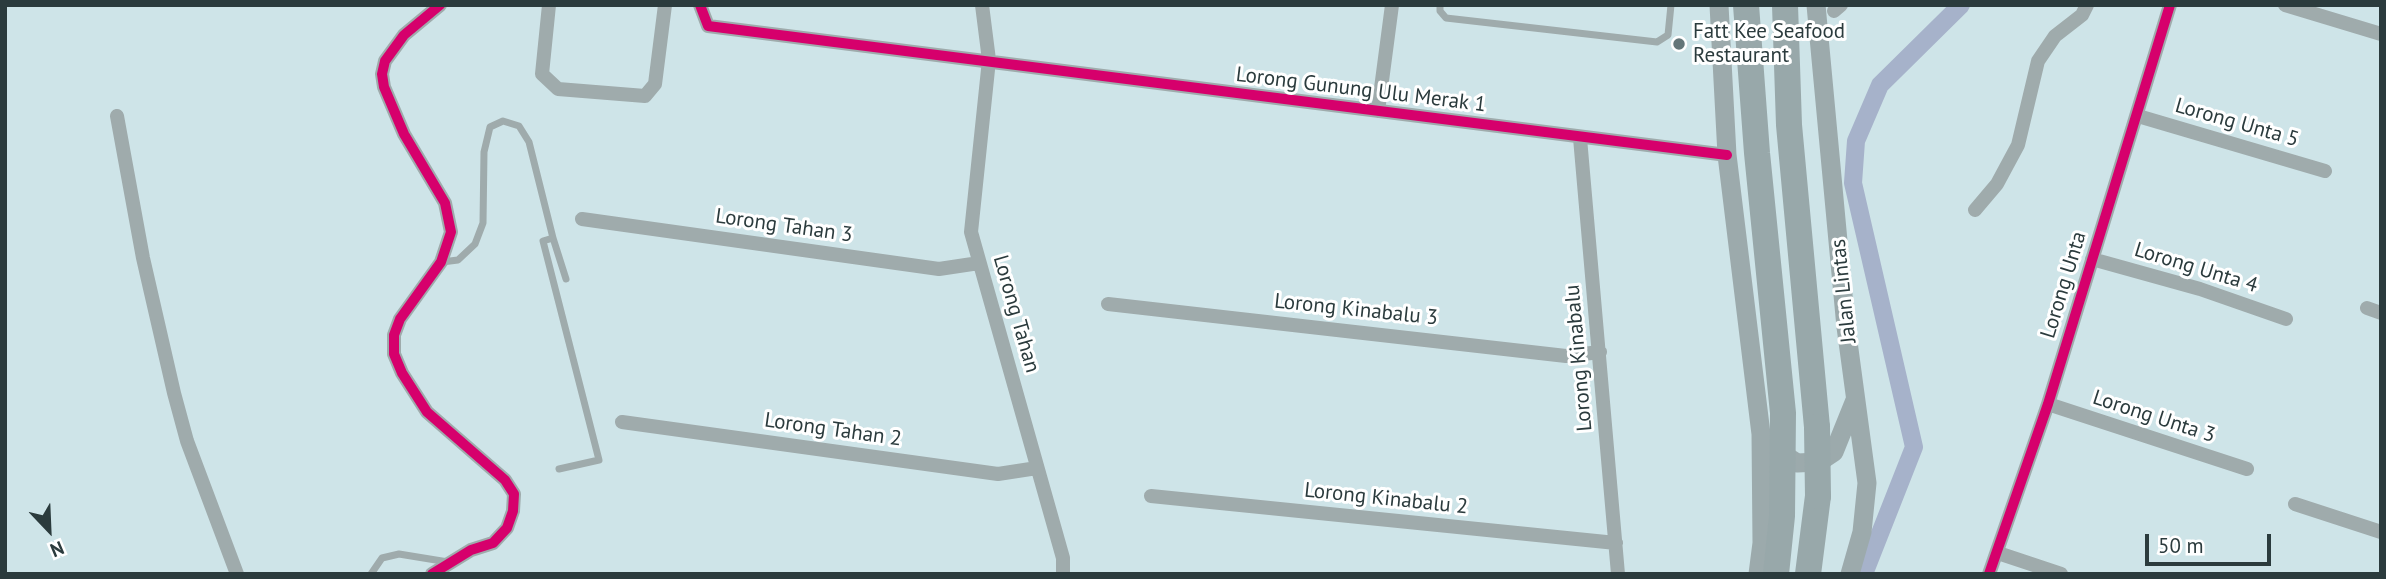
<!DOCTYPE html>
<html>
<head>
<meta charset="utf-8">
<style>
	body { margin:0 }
	#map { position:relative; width:2386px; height:579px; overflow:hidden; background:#cee4e8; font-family:"PT Sans",sans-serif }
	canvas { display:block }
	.frame { position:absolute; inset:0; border:7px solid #2b3b3d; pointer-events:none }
	.north { position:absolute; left:14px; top:495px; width:70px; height:70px; -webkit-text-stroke:5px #fff; paint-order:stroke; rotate:157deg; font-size:19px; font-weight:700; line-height:28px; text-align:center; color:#2b3b3d }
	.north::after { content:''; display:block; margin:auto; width:24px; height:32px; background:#2b3b3d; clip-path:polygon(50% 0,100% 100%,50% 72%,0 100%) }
	.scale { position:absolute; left:2145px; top:534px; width:126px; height:32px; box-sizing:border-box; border:4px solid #2b3b3d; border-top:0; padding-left:9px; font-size:21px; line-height:24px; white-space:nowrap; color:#2b3b3d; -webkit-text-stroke:5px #fff; paint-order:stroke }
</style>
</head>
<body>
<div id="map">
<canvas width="2386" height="579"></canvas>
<div class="frame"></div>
<div class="north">N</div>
<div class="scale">50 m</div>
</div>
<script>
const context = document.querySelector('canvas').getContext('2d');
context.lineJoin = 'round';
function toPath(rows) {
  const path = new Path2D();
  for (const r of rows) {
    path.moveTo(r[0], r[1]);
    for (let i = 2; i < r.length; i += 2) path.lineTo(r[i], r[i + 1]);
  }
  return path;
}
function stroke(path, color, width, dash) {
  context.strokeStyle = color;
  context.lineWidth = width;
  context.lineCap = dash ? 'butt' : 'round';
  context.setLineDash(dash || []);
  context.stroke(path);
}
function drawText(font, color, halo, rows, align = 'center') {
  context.font = font + ' "PT Sans",sans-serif';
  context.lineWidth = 6;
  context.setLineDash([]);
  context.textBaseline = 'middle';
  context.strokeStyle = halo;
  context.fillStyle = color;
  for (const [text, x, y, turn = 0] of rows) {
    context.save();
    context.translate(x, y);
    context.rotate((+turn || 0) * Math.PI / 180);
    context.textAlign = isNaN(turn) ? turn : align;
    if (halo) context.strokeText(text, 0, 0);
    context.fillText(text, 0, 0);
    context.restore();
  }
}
const canal = toPath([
	[1864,574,1914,447,1853,183,1856,141,1880,85,1961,5]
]);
const lane = toPath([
	[1440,5,1440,11,1446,18,1657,42,1668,35,1671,5],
	[553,238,566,279],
	[442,262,458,260,475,244,483,223,484,152,490,127,503,121,519,126,529,142,553,238,543,241,599,460,559,469],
	[371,574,382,558,399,554,448,562]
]);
const street = toPath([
	[549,5,542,74,558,89,645,96,655,84,665,5],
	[700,5,708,26,1727,155],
	[982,5,989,60,971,232,1063,558,1063,574],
	[2285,5,2381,34],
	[1834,11,1841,5],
	[1378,111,1392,5],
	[117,116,143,258,174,393,187,441,237,574],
	[2138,116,2325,171],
	[1580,138,1618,574],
	[1975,210,1997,184,2018,145,2038,61,2055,36,2082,15,2087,5],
	[582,219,939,269,979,263],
	[2092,259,2200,289,2286,319],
	[1108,304,1566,356,1600,352],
	[2367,308,2381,313],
	[2048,404,2247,469],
	[622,422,998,474,1037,468],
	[1151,496,1616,543],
	[2295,504,2381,532],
	[1998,553,2061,574],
	[432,574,471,550,493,543,507,528,513,511,514,494,505,480,427,412,402,373,394,354,394,335,400,319,441,262,451,232,445,203,404,134,384,87,382,74,385,61,404,35,440,5],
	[1989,574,2048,404,2170,5]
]);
const secondary = toPath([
	[1719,5,1727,155,1761,434,1762,543,1758,574],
	[1816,5,1846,327,1867,483,1862,532,1850,574],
	[1777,446,1783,454,1797,463,1819,462,1834,452,1855,400]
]);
const highway = toPath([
	[1785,5,1789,125,1817,427],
	[1808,574,1818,496]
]);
const highwayBridge = toPath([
	[1746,5,1757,153,1783,413,1782,516,1776,574],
	[1817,427,1818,496]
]);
const cycleway = toPath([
	[700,5,708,26,1727,155],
	[432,574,471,550,493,543,507,528,513,511,514,494,505,480,427,412,402,373,394,354,394,335,400,319,441,262,451,232,445,203,404,134,384,87,382,74,385,61,404,35,440,5],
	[1989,574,2048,404,2170,5]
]);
const markers = [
	[1679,44,7,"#647679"]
];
const poiNames = [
	["Fatt Kee Seafood",1693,32],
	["Restaurant",1693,56]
];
const streetNames = [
	["Lorong Gunung Ulu Merak 1",1361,90,7],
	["Lorong Unta 5",2237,123,16],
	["Lorong Tahan 3",784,226,8],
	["Lorong Unta 4",2196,268,17],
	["Lorong Unta",2064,285,-73],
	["Jalan Lintas",1844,291,-96],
	["Lorong Kinabalu 3",1356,310,6],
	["Lorong Tahan",1016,314,74],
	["Lorong Kinabalu",1579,358,-95],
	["Lorong Unta 3",2154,417,18],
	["Lorong Tahan 2",833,430,8],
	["Lorong Kinabalu 2",1386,499,6]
];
stroke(canal, '#a6b2ca', 18);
stroke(lane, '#9fabac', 7);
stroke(street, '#9fabac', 14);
stroke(secondary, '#9caaac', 19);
stroke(highway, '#98a8aa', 26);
stroke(highwayBridge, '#98a8aa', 26);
stroke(cycleway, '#d6006c', 10);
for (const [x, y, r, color] of markers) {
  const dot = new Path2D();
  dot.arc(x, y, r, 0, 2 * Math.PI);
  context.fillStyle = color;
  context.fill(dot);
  stroke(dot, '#fff', 2.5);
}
drawText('21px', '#2b3b3d', '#fff', poiNames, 'left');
drawText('21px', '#2b3b3d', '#fff', streetNames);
</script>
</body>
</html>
